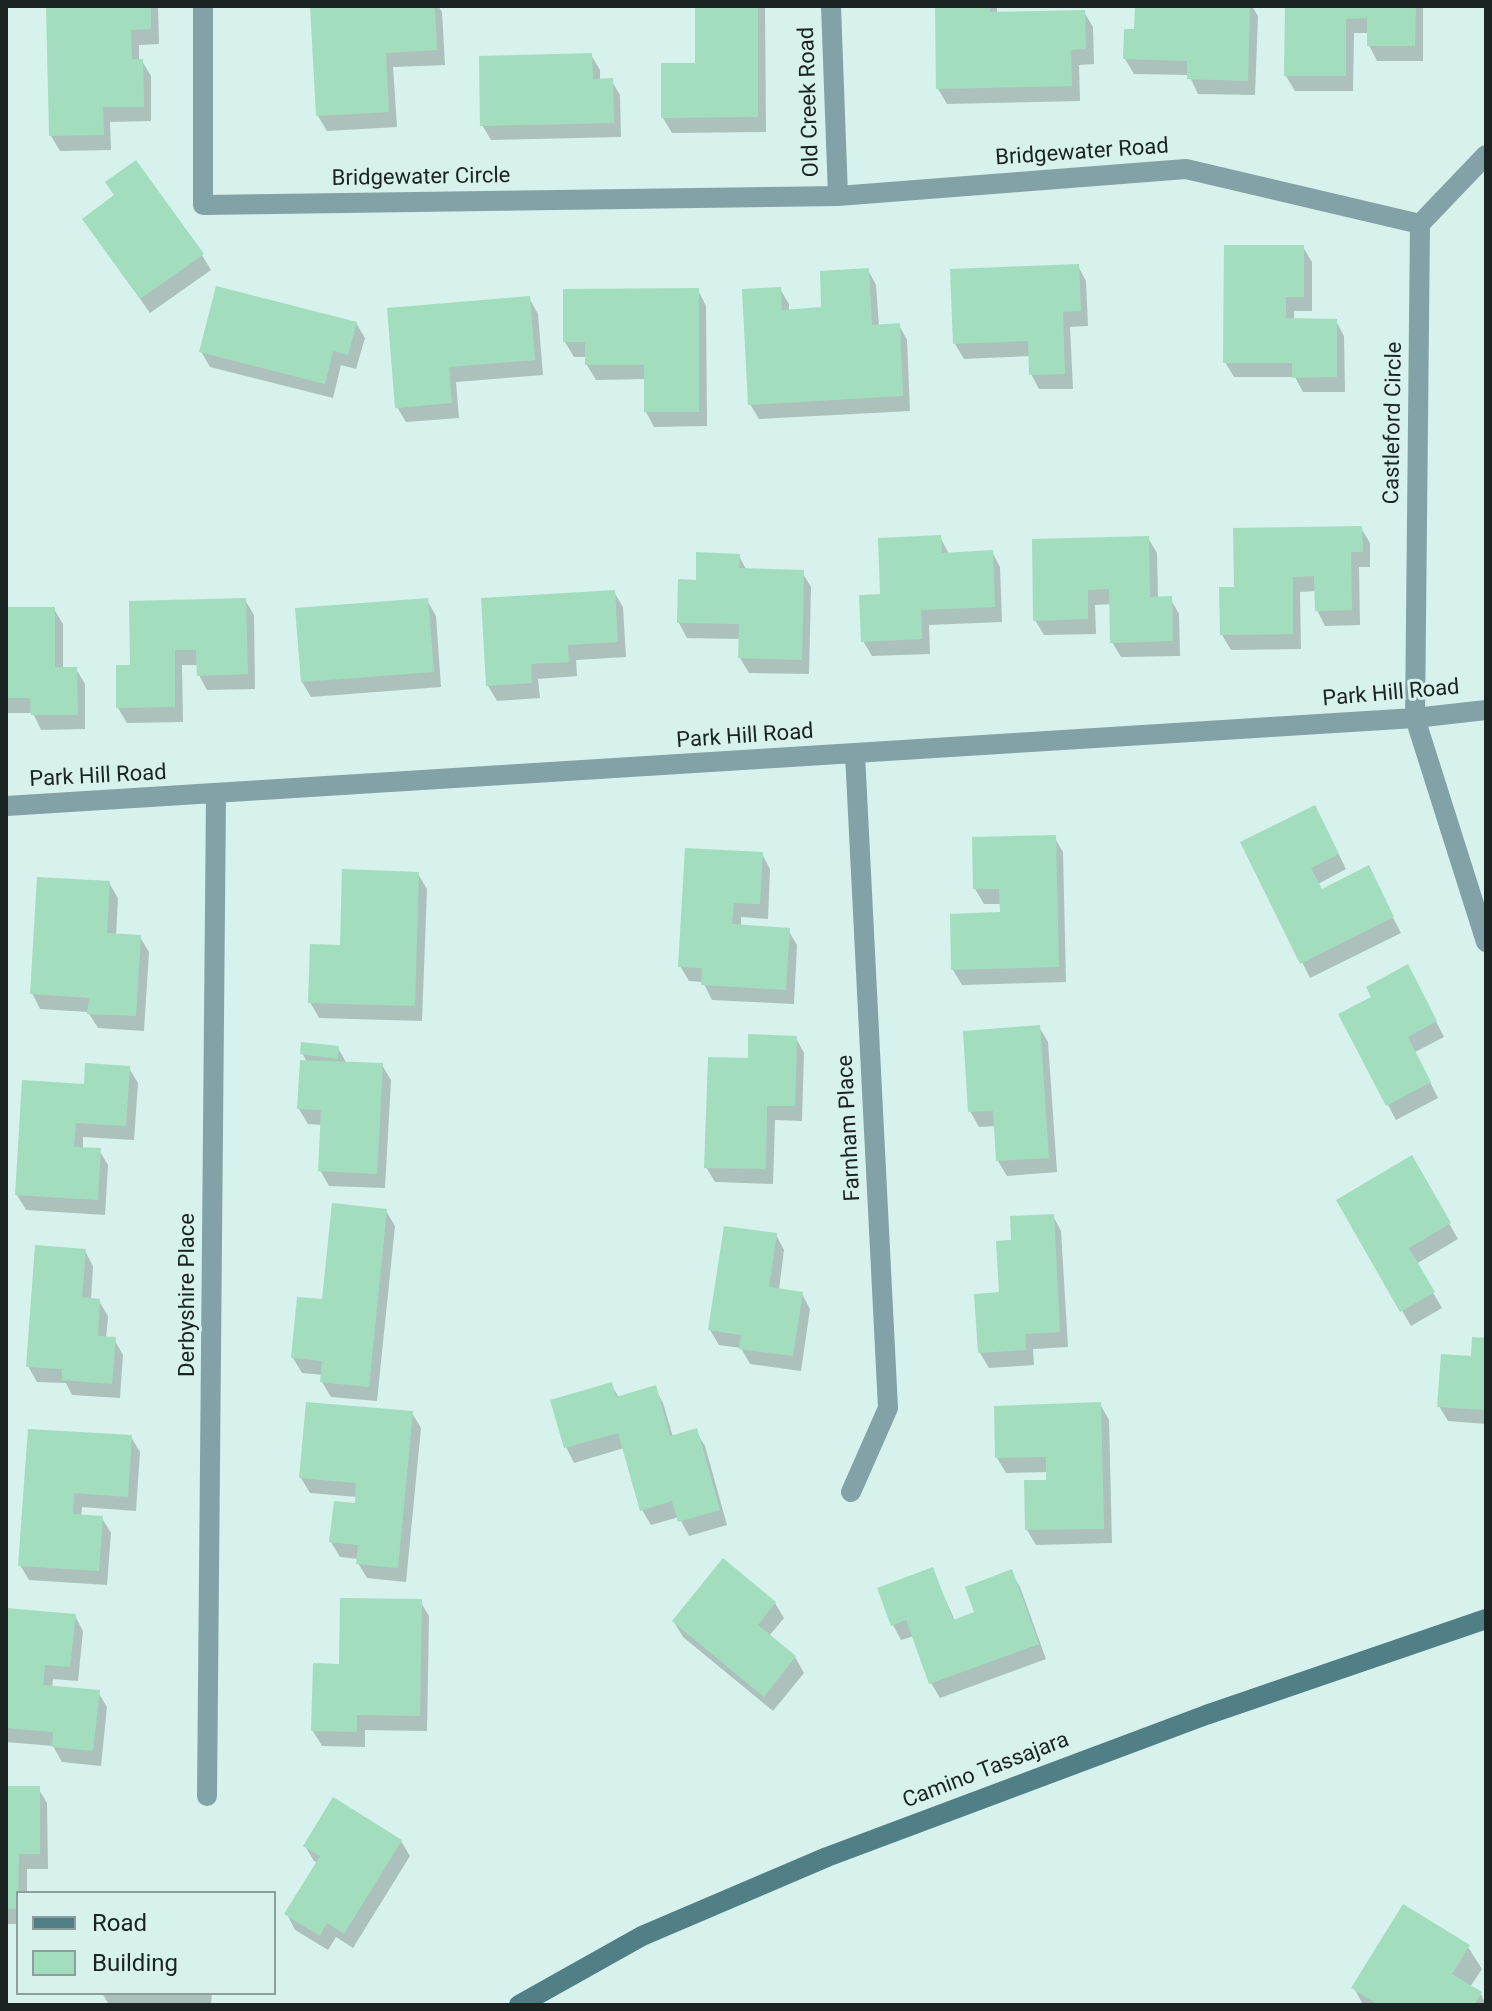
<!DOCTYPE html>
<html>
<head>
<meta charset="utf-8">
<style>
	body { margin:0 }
	#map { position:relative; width:1492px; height:2011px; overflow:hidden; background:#d7f1ec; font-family:Roboto,sans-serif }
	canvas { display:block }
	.frame { position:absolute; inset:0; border:8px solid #1b2423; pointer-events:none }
	.legend { position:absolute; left:16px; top:1891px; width:260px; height:104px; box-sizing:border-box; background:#d7f1ec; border:2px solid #8c9f9c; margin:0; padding:10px 14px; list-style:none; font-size:24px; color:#1b2423 }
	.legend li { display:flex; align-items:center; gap:16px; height:40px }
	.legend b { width:40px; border:2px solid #8c9f9c }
</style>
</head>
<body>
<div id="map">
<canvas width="1492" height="2011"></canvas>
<div class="frame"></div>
<ul class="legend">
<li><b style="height:10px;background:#507f86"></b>Road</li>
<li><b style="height:22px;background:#a2debd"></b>Building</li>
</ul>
</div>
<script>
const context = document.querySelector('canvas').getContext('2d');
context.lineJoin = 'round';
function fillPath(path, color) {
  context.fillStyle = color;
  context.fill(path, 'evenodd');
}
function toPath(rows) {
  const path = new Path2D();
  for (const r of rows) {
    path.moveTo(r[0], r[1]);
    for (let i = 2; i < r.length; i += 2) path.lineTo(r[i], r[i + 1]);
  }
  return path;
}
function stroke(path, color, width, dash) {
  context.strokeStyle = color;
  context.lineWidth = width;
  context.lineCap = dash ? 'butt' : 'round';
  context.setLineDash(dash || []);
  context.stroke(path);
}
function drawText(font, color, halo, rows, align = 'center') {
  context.font = font + ' Roboto,sans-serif';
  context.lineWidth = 6;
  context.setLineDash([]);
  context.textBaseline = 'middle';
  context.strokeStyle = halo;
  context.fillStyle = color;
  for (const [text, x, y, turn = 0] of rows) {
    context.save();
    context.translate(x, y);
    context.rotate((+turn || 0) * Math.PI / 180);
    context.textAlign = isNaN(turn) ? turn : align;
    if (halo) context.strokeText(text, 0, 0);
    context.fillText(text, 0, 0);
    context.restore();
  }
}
const shadow = toPath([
	[48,6,158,6,159,44,139,45,139,61,142,61,151,76,151,121,110,122,111,150,60,151,51,136],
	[312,6,438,6,442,12,445,65,393,67,397,127,327,131,318,116],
	[697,6,765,6,766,132,672,133,663,118,697,65],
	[937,6,997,6,997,14,1084,12,1093,27,1094,64,1079,65,1080,101,947,104,938,89],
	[1137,6,1252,6,1258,16,1255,95,1198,94,1189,75,1134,74,1125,59,1136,31],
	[1287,6,1423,6,1423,61,1377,61,1369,45,1369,33,1354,33,1353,91,1295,91,1286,76],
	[591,55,600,70,600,80,611,80,620,95,621,137,491,140,482,125],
	[116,197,202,255,211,270,150,313,84,219],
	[1303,247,1312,262,1312,311,1294,311,1294,320,1336,321,1344,336,1345,392,1303,392,1295,377,1234,377,1225,362],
	[1078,266,1086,281,1088,326,1070,327,1073,389,1039,389,1031,374,1030,356,964,359,955,344],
	[868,270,876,285,879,326,899,325,907,340,910,411,759,419,750,404,780,289,789,304,789,311,824,309],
	[698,290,706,306,707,426,654,427,646,412,646,379,596,380,587,365,587,357,574,357,565,342],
	[529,298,538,314,543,375,456,382,459,418,406,422,397,407],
	[356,323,365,338,356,369,341,365,333,398,210,367,201,351],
	[1361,528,1370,543,1370,567,1359,567,1360,625,1325,626,1317,610,1316,591,1300,592,1301,649,1231,650,1222,635,1236,589],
	[940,537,949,554,992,552,1000,567,1002,622,929,625,930,654,872,656,863,641],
	[1148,538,1157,553,1158,599,1170,598,1179,614,1180,656,1121,657,1112,642,1112,604,1095,605,1096,634,1044,635,1035,620],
	[739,556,747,571,802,572,811,587,809,674,749,673,740,658,740,639,687,638,679,623,698,582],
	[614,592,623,607,626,657,576,660,577,676,538,679,540,698,497,701,488,686,483,600],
	[245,600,254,615,255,689,207,690,199,675,198,665,182,665,183,722,127,723,118,708,132,667],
	[427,600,436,616,441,687,311,697,302,682],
	[6,609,54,609,63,624,63,669,76,669,85,684,85,729,41,730,33,713,6,713],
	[1323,822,1346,869,1318,884,1322,891,1374,881,1401,933,1310,978,1243,843],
	[1054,837,1063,852,1066,982,962,985,953,970,1002,914,1002,904,984,904,975,889],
	[762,854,770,869,768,919,741,917,741,927,788,930,797,945,794,1004,712,1000,703,982,689,981,680,966],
	[418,874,427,889,422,1021,319,1018,310,1002,341,947],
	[109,883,118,898,116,936,140,937,149,952,144,1031,98,1028,88,1012,40,1009,32,993],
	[1416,982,1444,1037,1415,1052,1438,1098,1396,1120,1388,1105],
	[1039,1027,1048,1042,1057,1172,1007,1176,998,1161,996,1126,979,1127,970,1111],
	[796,1038,804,1053,802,1121,775,1120,773,1184,715,1182,706,1167,750,1060],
	[338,1048,347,1064,382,1065,391,1080,385,1188,329,1186,320,1170,322,1125,308,1124,299,1109,307,1062,302,1053],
	[129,1068,138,1083,134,1140,83,1137,83,1149,99,1150,108,1165,105,1215,26,1210,17,1195,85,1086],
	[1412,1158,1458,1239,1416,1264,1442,1308,1411,1326,1338,1200],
	[386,1211,395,1226,377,1401,331,1397,322,1382,323,1375,302,1373,293,1358,324,1302],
	[1053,1216,1061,1231,1068,1347,1033,1349,1034,1365,989,1368,980,1353,1001,1294,1013,1242],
	[776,1235,784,1250,779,1290,802,1294,810,1309,801,1371,750,1364,741,1348,719,1345,710,1330],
	[85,1251,93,1266,91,1300,99,1301,108,1316,106,1339,114,1339,123,1355,120,1398,72,1395,66,1383,37,1382,28,1366],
	[1486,1340,1486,1424,1448,1421,1439,1406],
	[611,1384,619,1398,655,1388,663,1403,673,1437,696,1431,705,1446,727,1525,689,1536,679,1517,651,1525,642,1510,624,1448,574,1463,566,1447],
	[1100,1404,1109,1420,1112,1543,1036,1545,1027,1530,1048,1482,1048,1472,1006,1473,997,1458],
	[412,1413,421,1428,406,1582,367,1578,358,1563,358,1559,340,1557,331,1542,356,1505,357,1497,310,1493,301,1478],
	[30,1431,131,1437,140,1452,136,1511,82,1507,81,1517,102,1518,111,1533,107,1585,29,1580,20,1565],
	[932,1569,955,1621,976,1614,1011,1572,1020,1587,1046,1659,940,1698,931,1683,914,1636,901,1640,893,1625],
	[420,1601,429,1616,427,1731,365,1730,365,1747,322,1746,313,1731,341,1666],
	[775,1603,784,1618,769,1636,795,1657,804,1673,773,1711,683,1637,674,1622],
	[6,1610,75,1616,83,1631,78,1681,53,1679,52,1688,98,1692,107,1707,101,1766,62,1762,53,1746,6,1742],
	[6,1788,38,1788,47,1803,48,1869,27,1869,27,1893,18,1893,18,1924,6,1924],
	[401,1841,410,1856,353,1948,336,1937,328,1950,295,1930,287,1914,318,1863,314,1861,305,1846],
	[1468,1947,1482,1969,1470,1987,1481,1994,1486,2005,1363,2005,1354,1988],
	[102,1993,212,1993,211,2005,108,2003]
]);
const building = toPath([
	[46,6,151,6,151,29,131,30,132,59,143,59,144,107,103,107,104,135,49,136],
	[310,6,435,6,437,50,386,53,389,112,316,116],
	[695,6,758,6,758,117,661,118,661,63,695,63],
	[935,6,990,6,990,12,1085,10,1086,49,1071,50,1072,86,936,89],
	[1135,6,1250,6,1248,81,1187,79,1187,61,1123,59,1124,29,1134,29],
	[1285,6,1416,6,1415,46,1367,46,1367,18,1346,19,1346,76,1284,76],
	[592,53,593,79,613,78,614,123,480,126,479,56],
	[136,160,204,254,140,299,82,219,114,195,105,182],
	[1224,245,1304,245,1304,297,1286,297,1286,318,1337,319,1337,377,1292,378,1292,363,1223,363],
	[1079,264,1081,311,1063,312,1065,374,1029,375,1028,341,953,344,950,269],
	[869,268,872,325,900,323,903,396,748,405,742,289,781,287,782,310,821,307,820,271],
	[216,286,357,322,348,355,333,351,325,384,199,352],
	[699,288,699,412,644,412,644,365,585,365,585,342,563,342,563,289],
	[530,296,535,360,449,367,452,403,395,408,387,308],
	[1362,526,1363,552,1351,552,1352,610,1315,611,1314,576,1293,577,1293,634,1220,635,1219,587,1234,587,1233,528],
	[941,535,942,553,993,550,995,607,921,610,922,639,861,642,859,595,880,594,878,538],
	[1149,536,1150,597,1172,596,1173,641,1110,643,1109,589,1088,590,1088,619,1033,621,1032,539],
	[696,552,740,554,739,568,804,570,802,660,738,658,739,624,677,623,678,579,696,580],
	[615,590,618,642,568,645,569,662,531,664,532,683,486,686,481,598],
	[246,598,248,674,197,676,196,650,175,650,175,707,116,708,116,665,130,665,129,601],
	[428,598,434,672,301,682,295,608],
	[6,607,55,607,55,667,77,667,78,715,31,715,30,698,6,698],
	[1315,805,1339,854,1311,868,1322,889,1369,865,1394,917,1300,964,1240,842],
	[1056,835,1059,967,951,970,950,914,1000,912,999,889,973,889,972,837],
	[685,848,763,852,760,904,734,903,732,924,790,928,786,990,701,985,702,968,678,967],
	[342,869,419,872,415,1006,308,1003,310,944,340,945],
	[37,877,110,881,107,933,141,935,136,1016,87,1014,89,998,30,994],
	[1408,964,1437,1021,1408,1037,1431,1082,1386,1106,1338,1014,1371,997,1366,987],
	[1040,1025,1049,1158,996,1161,993,1111,968,1112,963,1031],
	[748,1034,797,1036,795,1106,767,1106,766,1169,704,1168,708,1057,748,1058],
	[301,1042,339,1046,338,1059,300,1054],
	[300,1060,383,1063,377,1174,318,1171,321,1110,297,1109],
	[85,1063,130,1066,126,1126,76,1123,74,1147,101,1148,98,1200,15,1195,22,1080,84,1084],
	[1412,1155,1451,1223,1409,1248,1435,1292,1400,1312,1336,1200],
	[332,1203,387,1209,369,1387,320,1382,322,1361,291,1358,297,1297,322,1299],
	[1054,1214,1060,1332,1025,1334,1026,1350,978,1353,974,1294,999,1292,996,1241,1011,1240,1010,1216],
	[724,1226,777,1233,769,1287,803,1292,793,1356,739,1349,741,1335,708,1330],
	[35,1245,86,1249,82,1297,100,1299,98,1336,116,1337,112,1384,62,1380,62,1369,26,1367],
	[1472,1337,1486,1338,1486,1410,1437,1407,1441,1354,1471,1356],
	[612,1382,616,1397,656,1385,670,1436,697,1428,720,1510,678,1522,672,1501,640,1511,618,1433,564,1448,550,1400],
	[306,1402,413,1411,398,1568,356,1564,358,1545,329,1542,334,1501,355,1503,356,1483,299,1478],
	[1101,1402,1104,1529,1025,1530,1024,1480,1046,1480,1046,1457,995,1458,994,1406],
	[28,1429,132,1435,128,1497,74,1493,73,1514,103,1516,99,1571,18,1566],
	[723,1558,776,1602,758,1625,796,1656,764,1697,672,1621],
	[933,1567,953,1620,974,1612,965,1587,1012,1569,1039,1644,929,1684,906,1620,891,1626,877,1588],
	[340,1598,422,1599,420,1716,357,1715,357,1732,311,1731,313,1663,339,1664],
	[6,1608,76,1614,70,1667,45,1665,43,1685,100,1690,93,1751,52,1747,53,1732,6,1728],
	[6,1786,40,1786,40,1854,19,1854,18,1909,6,1909],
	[333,1797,402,1840,344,1934,327,1923,320,1936,284,1914,320,1856,303,1846],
	[1403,1904,1470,1945,1452,1974,1482,1992,1474,2005,1379,2005,1351,1988]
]);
const street = toPath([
	[203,6,203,205,838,196,1186,169,1420,224],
	[831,6,838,196],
	[1486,155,1420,224,1415,718,1486,942],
	[6,806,1415,718,1486,710],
	[851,1492,888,1408,855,754],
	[207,1796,216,795]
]);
const secondary = toPath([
	[519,2005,642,1936,827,1857,1206,1715,1486,1619]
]);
const streetNames = [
	["Old Creek Road",810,102,-92],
	["Bridgewater Road",1082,153,-4],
	["Bridgewater Circle",421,178,-1],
	["Castleford Circle",1394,423,-89],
	["Park Hill Road",1391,694,-5],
	["Park Hill Road",745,737,-4],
	["Park Hill Road",98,777,-3],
	["Farnham Place",850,1128,-93],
	["Derbyshire Place",188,1295,-90],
	["Camino Tassajara",986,1771,-21]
];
fillPath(shadow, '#0003');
fillPath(building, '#a2debd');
stroke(street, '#83a2a7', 20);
stroke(secondary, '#507f86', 20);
drawText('22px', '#1b2423', '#d7f1ec', streetNames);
</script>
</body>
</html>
